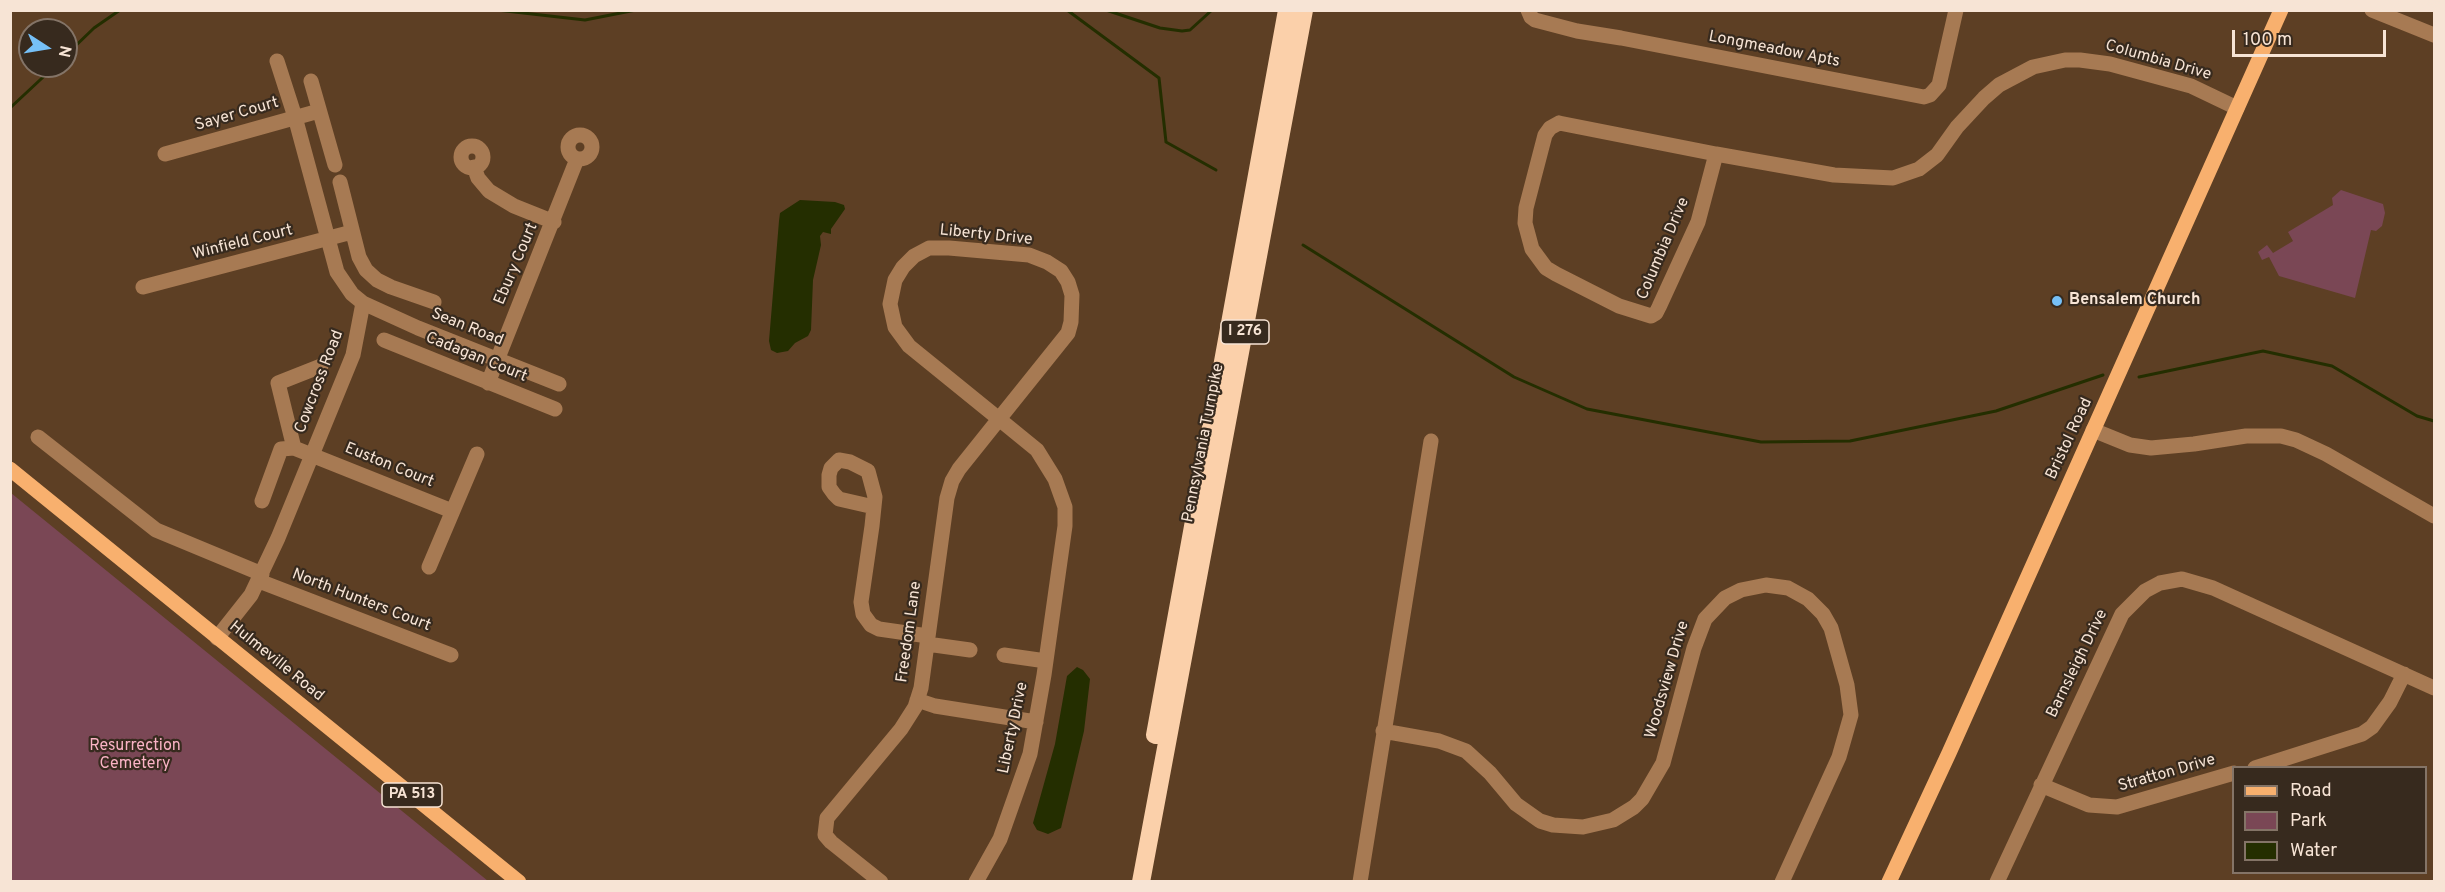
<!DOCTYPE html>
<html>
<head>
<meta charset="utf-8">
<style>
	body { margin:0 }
	#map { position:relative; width:2445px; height:892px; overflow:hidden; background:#5d3f24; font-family:Overpass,sans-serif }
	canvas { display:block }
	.frame { position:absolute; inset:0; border:12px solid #f7e4d5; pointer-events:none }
	.legend { position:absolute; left:2232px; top:766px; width:195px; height:108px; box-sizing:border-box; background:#372a1e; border:2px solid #847467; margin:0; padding:8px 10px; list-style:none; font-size:18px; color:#f7e4d5 }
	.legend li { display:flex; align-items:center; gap:12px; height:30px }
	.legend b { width:30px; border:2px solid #847467 }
	.north { position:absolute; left:18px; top:18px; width:60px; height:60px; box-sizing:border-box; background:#372a1e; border:2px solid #847467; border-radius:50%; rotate:102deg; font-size:16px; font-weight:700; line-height:24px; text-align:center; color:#f7e4d5 }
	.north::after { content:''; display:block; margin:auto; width:21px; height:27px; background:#76c0f7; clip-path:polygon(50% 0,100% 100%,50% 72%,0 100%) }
	.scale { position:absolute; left:2232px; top:30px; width:154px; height:27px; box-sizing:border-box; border:3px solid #f7e4d5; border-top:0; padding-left:8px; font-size:18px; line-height:21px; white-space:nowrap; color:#f7e4d5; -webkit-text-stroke:4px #372a1e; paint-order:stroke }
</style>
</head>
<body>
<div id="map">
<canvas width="2445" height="892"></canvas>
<div class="frame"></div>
<ul class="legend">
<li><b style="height:8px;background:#f8b06e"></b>Road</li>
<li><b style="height:16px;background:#7a4755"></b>Park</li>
<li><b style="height:16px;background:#242e00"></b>Water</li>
</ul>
<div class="north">N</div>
<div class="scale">100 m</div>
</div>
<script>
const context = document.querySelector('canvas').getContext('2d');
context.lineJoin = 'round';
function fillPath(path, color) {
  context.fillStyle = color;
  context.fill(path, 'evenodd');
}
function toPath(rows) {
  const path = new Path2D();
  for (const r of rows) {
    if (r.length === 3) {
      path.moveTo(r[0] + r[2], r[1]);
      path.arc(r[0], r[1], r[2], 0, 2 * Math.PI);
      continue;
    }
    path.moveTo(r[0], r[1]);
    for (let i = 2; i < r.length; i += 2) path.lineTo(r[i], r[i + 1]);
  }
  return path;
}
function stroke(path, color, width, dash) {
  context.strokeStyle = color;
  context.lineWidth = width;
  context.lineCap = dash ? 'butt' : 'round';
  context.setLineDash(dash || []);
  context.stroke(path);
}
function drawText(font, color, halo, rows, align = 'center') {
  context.font = font + ' Overpass,sans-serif';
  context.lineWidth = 4.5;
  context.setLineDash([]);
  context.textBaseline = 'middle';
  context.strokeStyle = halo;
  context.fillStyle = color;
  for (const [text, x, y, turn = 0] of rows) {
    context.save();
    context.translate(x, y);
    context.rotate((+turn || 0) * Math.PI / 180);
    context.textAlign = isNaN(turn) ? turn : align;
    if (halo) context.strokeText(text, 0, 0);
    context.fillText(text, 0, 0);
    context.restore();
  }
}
const green = toPath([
	[2341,190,2383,204,2385,213,2382,226,2376,231,2371,230,2355,298,2279,276,2269,257,2262,260,2258,252,2267,245,2273,253,2293,241,2288,232,2333,205,2332,198],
	[11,493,488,881,11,881]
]);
const water = toPath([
	[800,200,835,202,844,205,845,209,831,229,831,234,823,232,820,236,821,245,813,280,811,330,808,336,795,343,788,351,777,353,771,350,769,341,779,221,780,213],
	[1077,667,1083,670,1090,679,1084,731,1061,828,1048,834,1037,830,1033,823,1055,744,1067,676]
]);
const stream = toPath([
	[497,10,585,20,636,10],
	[1067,10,1159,78,1166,142,1216,170],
	[1106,10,1160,28,1182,31,1190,30,1212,10],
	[66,55,94,28,120,10],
	[10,108,55,66],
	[1303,245,1514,377,1587,409,1761,442,1850,441,1996,411,2103,375],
	[2139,377,2263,351,2332,366,2417,416,2434,421]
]);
const minor = toPath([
	[1528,10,1531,17,1535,20,1577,31,1621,38,1924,97,1930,95,1939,85,1956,10],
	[2372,10,2434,35],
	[311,81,335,165],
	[1559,123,1716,154,1698,222,1659,307,1656,313,1651,316,1619,306,1556,274,1546,268,1532,249,1525,223,1526,208,1545,135,1550,128,1559,123],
	[580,147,12],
	[472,157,11],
	[165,154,319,111],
	[1716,154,1834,175,1893,178,1919,169,1937,155,1957,127,1984,98,1999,85,2033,67,2065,60,2080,60,2110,64,2191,86,2237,108],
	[474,167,478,178,489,191,514,206,554,222],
	[340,182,359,257,366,270,377,280,391,287,434,302],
	[143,287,352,232],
	[363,303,418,328,559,384],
	[384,340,555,409],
	[321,366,278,383,294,448,452,511],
	[488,383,577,159],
	[2093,430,2130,445,2151,448,2194,444,2246,436,2281,436,2296,440,2326,454,2434,516],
	[38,437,156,530,262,574],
	[262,501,281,449,294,448],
	[874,507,839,499,834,494,829,487,829,475,831,468,839,460,850,462,868,471,875,497,872,526,861,602,863,614,871,625,879,629,928,636],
	[429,567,477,454],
	[259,581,451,655],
	[217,638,251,595,278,538,353,355,363,303,352,294,337,272,295,117,277,61],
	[927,644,970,650],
	[1004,655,1046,661],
	[917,700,935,706,1036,722],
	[1383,731,1439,741,1466,751,1490,773,1516,804,1540,821,1553,825,1583,827,1613,820,1634,807,1642,799,1663,763,1694,648,1705,619,1725,598,1741,590,1766,585,1788,588,1808,599,1823,614,1831,628,1847,685,1851,715,1839,757,1782,882],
	[2255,768,2362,734,2372,727,2390,702,2404,674],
	[2041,785,2089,805,2117,807,2234,773],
	[881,882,831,842,825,835,827,818,901,729,915,707,921,688,947,498,952,481,959,469,999,419,1068,333,1071,322,1072,295,1068,282,1061,271,1047,262,1029,255,949,248,929,248,914,256,903,267,895,280,890,304,895,327,909,346,999,419,1037,450,1055,479,1065,507,1065,526,1044,675,1030,754,1000,839,976,882],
	[1360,882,1431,441],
	[1997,882,2122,614,2145,591,2160,583,2182,579,2213,588,2434,688]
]);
const major = toPath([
	[10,469,519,882],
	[1889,882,1949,753,2281,10]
]);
const highway = toPath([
	[1155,735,1287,10],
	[1141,882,1304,10]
]);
const markers = [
	[2057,301,6,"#76c0f7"]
];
const shields = [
	[1245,332,48],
	[412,795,60]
];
const shieldNames = [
	["I 276",1245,332],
	["PA 513",412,795]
];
const streetNames = [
	["Longmeadow Apts",1774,50,11],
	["Columbia Drive",2158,61,16],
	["Sayer Court",237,115,-16],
	["Liberty Drive",986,236,6],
	["Winfield Court",243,243,-14],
	["Columbia Drive",1664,249,-67],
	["Ebury Court",517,264,-67],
	["Sean Road",467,328,22],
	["Cadagan Court",476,358,22],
	["Cowcross Road",320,382,-69],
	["Bristol Road",2070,439,-65],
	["Pennsylvania Turnpike",1204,443,-79],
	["Euston Court",389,466,22],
	["North Hunters Court",361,601,21],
	["Freedom Lane",910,632,-82],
	["Hulmeville Road",276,662,39],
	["Barnsleigh Drive",2078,664,-64],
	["Woodsview Drive",1668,680,-74],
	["Liberty Drive",1014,728,-78],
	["Stratton Drive",2167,774,-16]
];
const poiNames = [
	["Bensalem Church",2069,301]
];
const parkNames = [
	["Resurrection",135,747],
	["Cemetery",135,765]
];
fillPath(green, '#7a4755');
fillPath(water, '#242e00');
stroke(stream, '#242e00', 3);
stroke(minor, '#a77a53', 15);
stroke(major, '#f8b06e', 15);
stroke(highway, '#fbd0aa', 18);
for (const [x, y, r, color] of markers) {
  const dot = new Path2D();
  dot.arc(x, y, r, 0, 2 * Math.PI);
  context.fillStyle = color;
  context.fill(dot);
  stroke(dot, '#372a1e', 2);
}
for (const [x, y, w] of shields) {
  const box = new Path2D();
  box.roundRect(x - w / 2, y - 12, w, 24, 4.5);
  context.fillStyle = '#372a1e';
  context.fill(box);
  stroke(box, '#f7e4d5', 1.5);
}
drawText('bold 15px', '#f7e4d5', null, shieldNames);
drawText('16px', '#f7e4d5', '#372a1e', streetNames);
drawText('bold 16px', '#f7e4d5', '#372a1e', poiNames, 'left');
drawText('16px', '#fab3c5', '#372a1e', parkNames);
</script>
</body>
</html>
